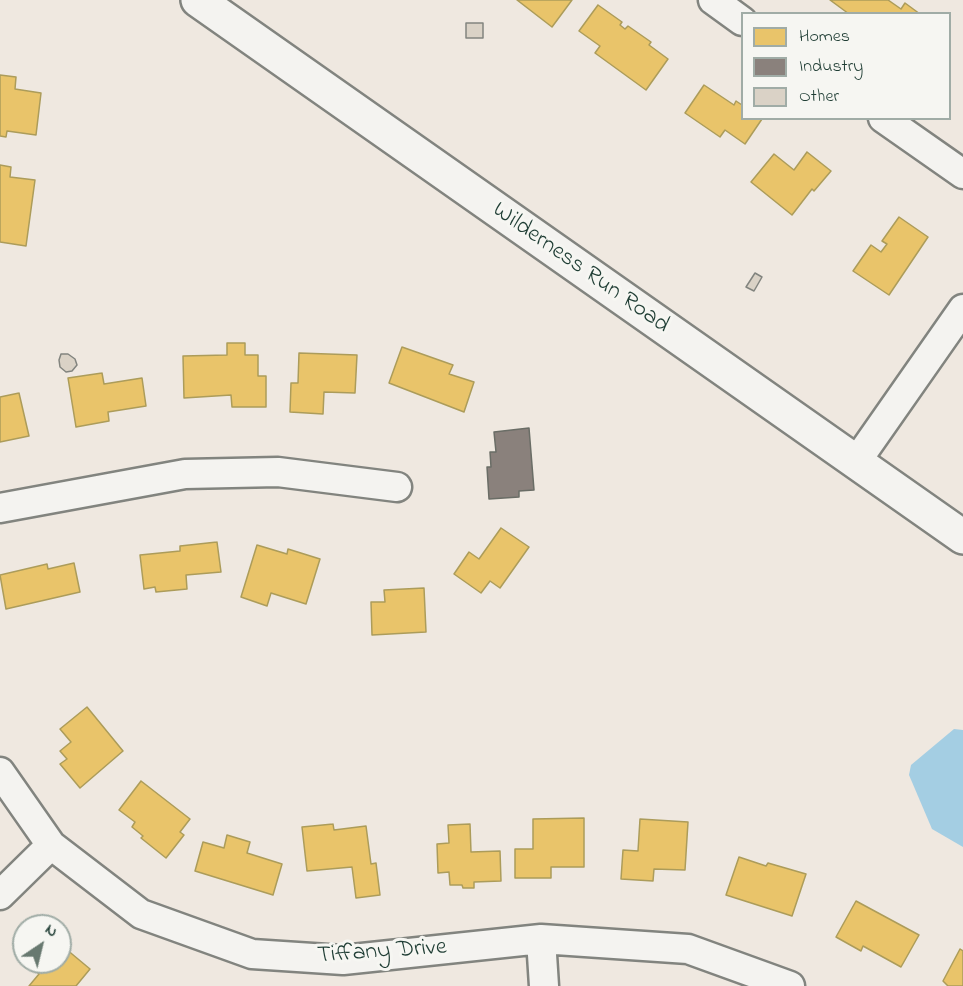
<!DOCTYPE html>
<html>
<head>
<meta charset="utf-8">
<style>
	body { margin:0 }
	#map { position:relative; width:963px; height:986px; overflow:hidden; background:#efe8e0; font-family:"Indie Flower",sans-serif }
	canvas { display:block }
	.legend { position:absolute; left:741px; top:12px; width:210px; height:108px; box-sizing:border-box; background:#f6f6f2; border:2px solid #a0aca6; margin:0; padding:8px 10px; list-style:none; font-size:18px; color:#1f3d34 }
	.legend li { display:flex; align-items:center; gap:12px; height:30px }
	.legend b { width:30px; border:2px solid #a0aca6 }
	.north { position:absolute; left:12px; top:914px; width:60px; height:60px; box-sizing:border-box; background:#f6f6f2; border:2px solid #a0aca6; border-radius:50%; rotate:35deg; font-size:16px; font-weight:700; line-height:24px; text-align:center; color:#1f3d34 }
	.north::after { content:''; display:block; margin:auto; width:21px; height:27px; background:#687970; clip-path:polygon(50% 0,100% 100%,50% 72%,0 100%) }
</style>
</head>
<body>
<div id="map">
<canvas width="963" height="986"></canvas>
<ul class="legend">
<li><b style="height:16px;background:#e9c46a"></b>Homes</li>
<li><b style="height:16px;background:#8a817c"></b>Industry</li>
<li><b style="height:16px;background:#dad2c6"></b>Other</li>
</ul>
<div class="north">N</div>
</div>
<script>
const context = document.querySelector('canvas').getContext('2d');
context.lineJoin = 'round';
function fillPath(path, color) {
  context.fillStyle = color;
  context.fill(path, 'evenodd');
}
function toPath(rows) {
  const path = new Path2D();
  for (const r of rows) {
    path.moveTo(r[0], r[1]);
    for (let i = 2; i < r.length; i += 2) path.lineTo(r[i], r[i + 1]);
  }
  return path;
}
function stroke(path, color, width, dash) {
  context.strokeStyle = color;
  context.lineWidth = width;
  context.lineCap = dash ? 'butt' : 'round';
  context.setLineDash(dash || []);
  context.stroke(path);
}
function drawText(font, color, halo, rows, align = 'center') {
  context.font = font + ' "Indie Flower",sans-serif';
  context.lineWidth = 6;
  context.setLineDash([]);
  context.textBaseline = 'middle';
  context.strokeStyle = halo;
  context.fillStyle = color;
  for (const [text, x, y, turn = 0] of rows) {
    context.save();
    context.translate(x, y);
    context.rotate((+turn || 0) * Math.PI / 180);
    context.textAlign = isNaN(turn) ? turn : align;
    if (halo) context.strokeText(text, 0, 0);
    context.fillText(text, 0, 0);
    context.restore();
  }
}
const water = toPath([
	[954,729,963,730,963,847,932,829,909,775,911,765]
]);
const homes = toPath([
	[517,0,572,0,552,27,517,0],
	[830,0,888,0,901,9,905,3,920,14,849,14,830,0],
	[598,5,622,22,620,25,625,29,628,26,651,42,649,45,668,59,646,90,595,53,600,46,579,31,598,5],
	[0,75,16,77,15,89,41,93,36,135,7,131,6,137,0,136,0,75],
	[704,85,734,105,736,101,742,105,742,118,762,119,745,144,725,130,720,137,685,113,704,85],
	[807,152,831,171,814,191,812,189,792,215,751,182,774,154,794,170,807,152],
	[0,165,11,167,10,177,35,180,26,246,0,242,0,165],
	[899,217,928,237,889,295,853,271,871,245,881,252,887,244,882,241,899,217],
	[227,343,245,343,245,355,258,355,258,376,266,376,266,407,232,407,231,395,184,398,183,356,227,355,227,343],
	[402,347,453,365,449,374,474,382,464,412,389,383,402,347],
	[299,353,357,355,355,393,324,392,323,414,290,412,291,383,298,383,299,353],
	[102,373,104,384,142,378,146,406,108,412,109,421,76,427,68,378,102,373],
	[19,393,29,436,0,442,0,397,19,393],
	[501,528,529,547,500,588,490,581,481,593,454,574,469,552,479,559,501,528],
	[217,542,221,572,186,575,187,589,156,592,155,587,144,589,140,555,180,551,180,546,217,542],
	[257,545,287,554,288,549,320,559,306,604,271,593,267,606,241,597,257,545],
	[74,563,80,592,6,609,0,575,47,564,48,569,74,563],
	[424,588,426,632,372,635,371,602,385,602,384,590,424,588],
	[87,707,123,751,80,788,60,764,67,759,60,751,71,742,60,729,87,707],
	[141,781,190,819,180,832,184,835,166,858,141,838,143,836,132,827,135,822,119,810,141,781],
	[584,818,584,867,551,867,551,878,515,878,515,849,533,849,533,819,584,818],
	[640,819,688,822,685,870,654,869,653,881,621,879,623,850,638,851,640,819],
	[333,824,334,830,366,826,371,864,376,863,380,895,356,898,352,867,307,871,302,827,333,824],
	[470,824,471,852,500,851,501,881,474,882,474,888,463,888,462,885,450,885,449,872,438,873,437,844,449,843,448,825,470,824],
	[227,835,250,842,247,853,282,864,273,895,195,871,203,842,224,848,227,835],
	[739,857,766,866,768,863,806,874,792,916,726,895,739,857],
	[856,901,919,935,901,967,863,946,861,951,836,937,856,901],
	[60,944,90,969,76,986,29,986,39,974,33,968,38,962,60,962,60,944],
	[960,949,963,951,963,986,948,986,943,981,960,949]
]);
const industry = toPath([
	[529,428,534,490,519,491,519,497,489,499,487,467,491,467,490,452,496,452,494,432,529,428]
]);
const building = toPath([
	[466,23,483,23,483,38,466,38,466,23],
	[755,273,762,277,754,291,746,287,755,273],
	[61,354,68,354,75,359,77,365,72,371,66,372,60,367,59,360,61,354]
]);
const minor = toPath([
	[713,0,742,21],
	[883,118,963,174],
	[856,462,963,309],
	[0,508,185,474,278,472,397,487],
	[0,772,51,845,141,914,252,954,343,960,541,939,688,949,790,986],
	[0,895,51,845],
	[541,939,544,986]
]);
const tertiary = toPath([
	[198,0,963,537]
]);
const streetNames = [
	["Wilderness Run Road",580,269,35],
	["Tiffany Drive",382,953,-4]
];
fillPath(water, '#a4cee3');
fillPath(homes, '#e9c46a');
stroke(homes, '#ac9c5a', 1.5);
fillPath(industry, '#8a817c');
stroke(industry, '#6a6d66', 1.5);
fillPath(building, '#dad2c6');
stroke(building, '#82847f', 1.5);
stroke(minor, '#82847f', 33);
stroke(tertiary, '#82847f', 38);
stroke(minor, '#f4f3f0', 28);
stroke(tertiary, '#f4f3f0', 33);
drawText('24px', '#1f3d34', '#f6f6f2', streetNames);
</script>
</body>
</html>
